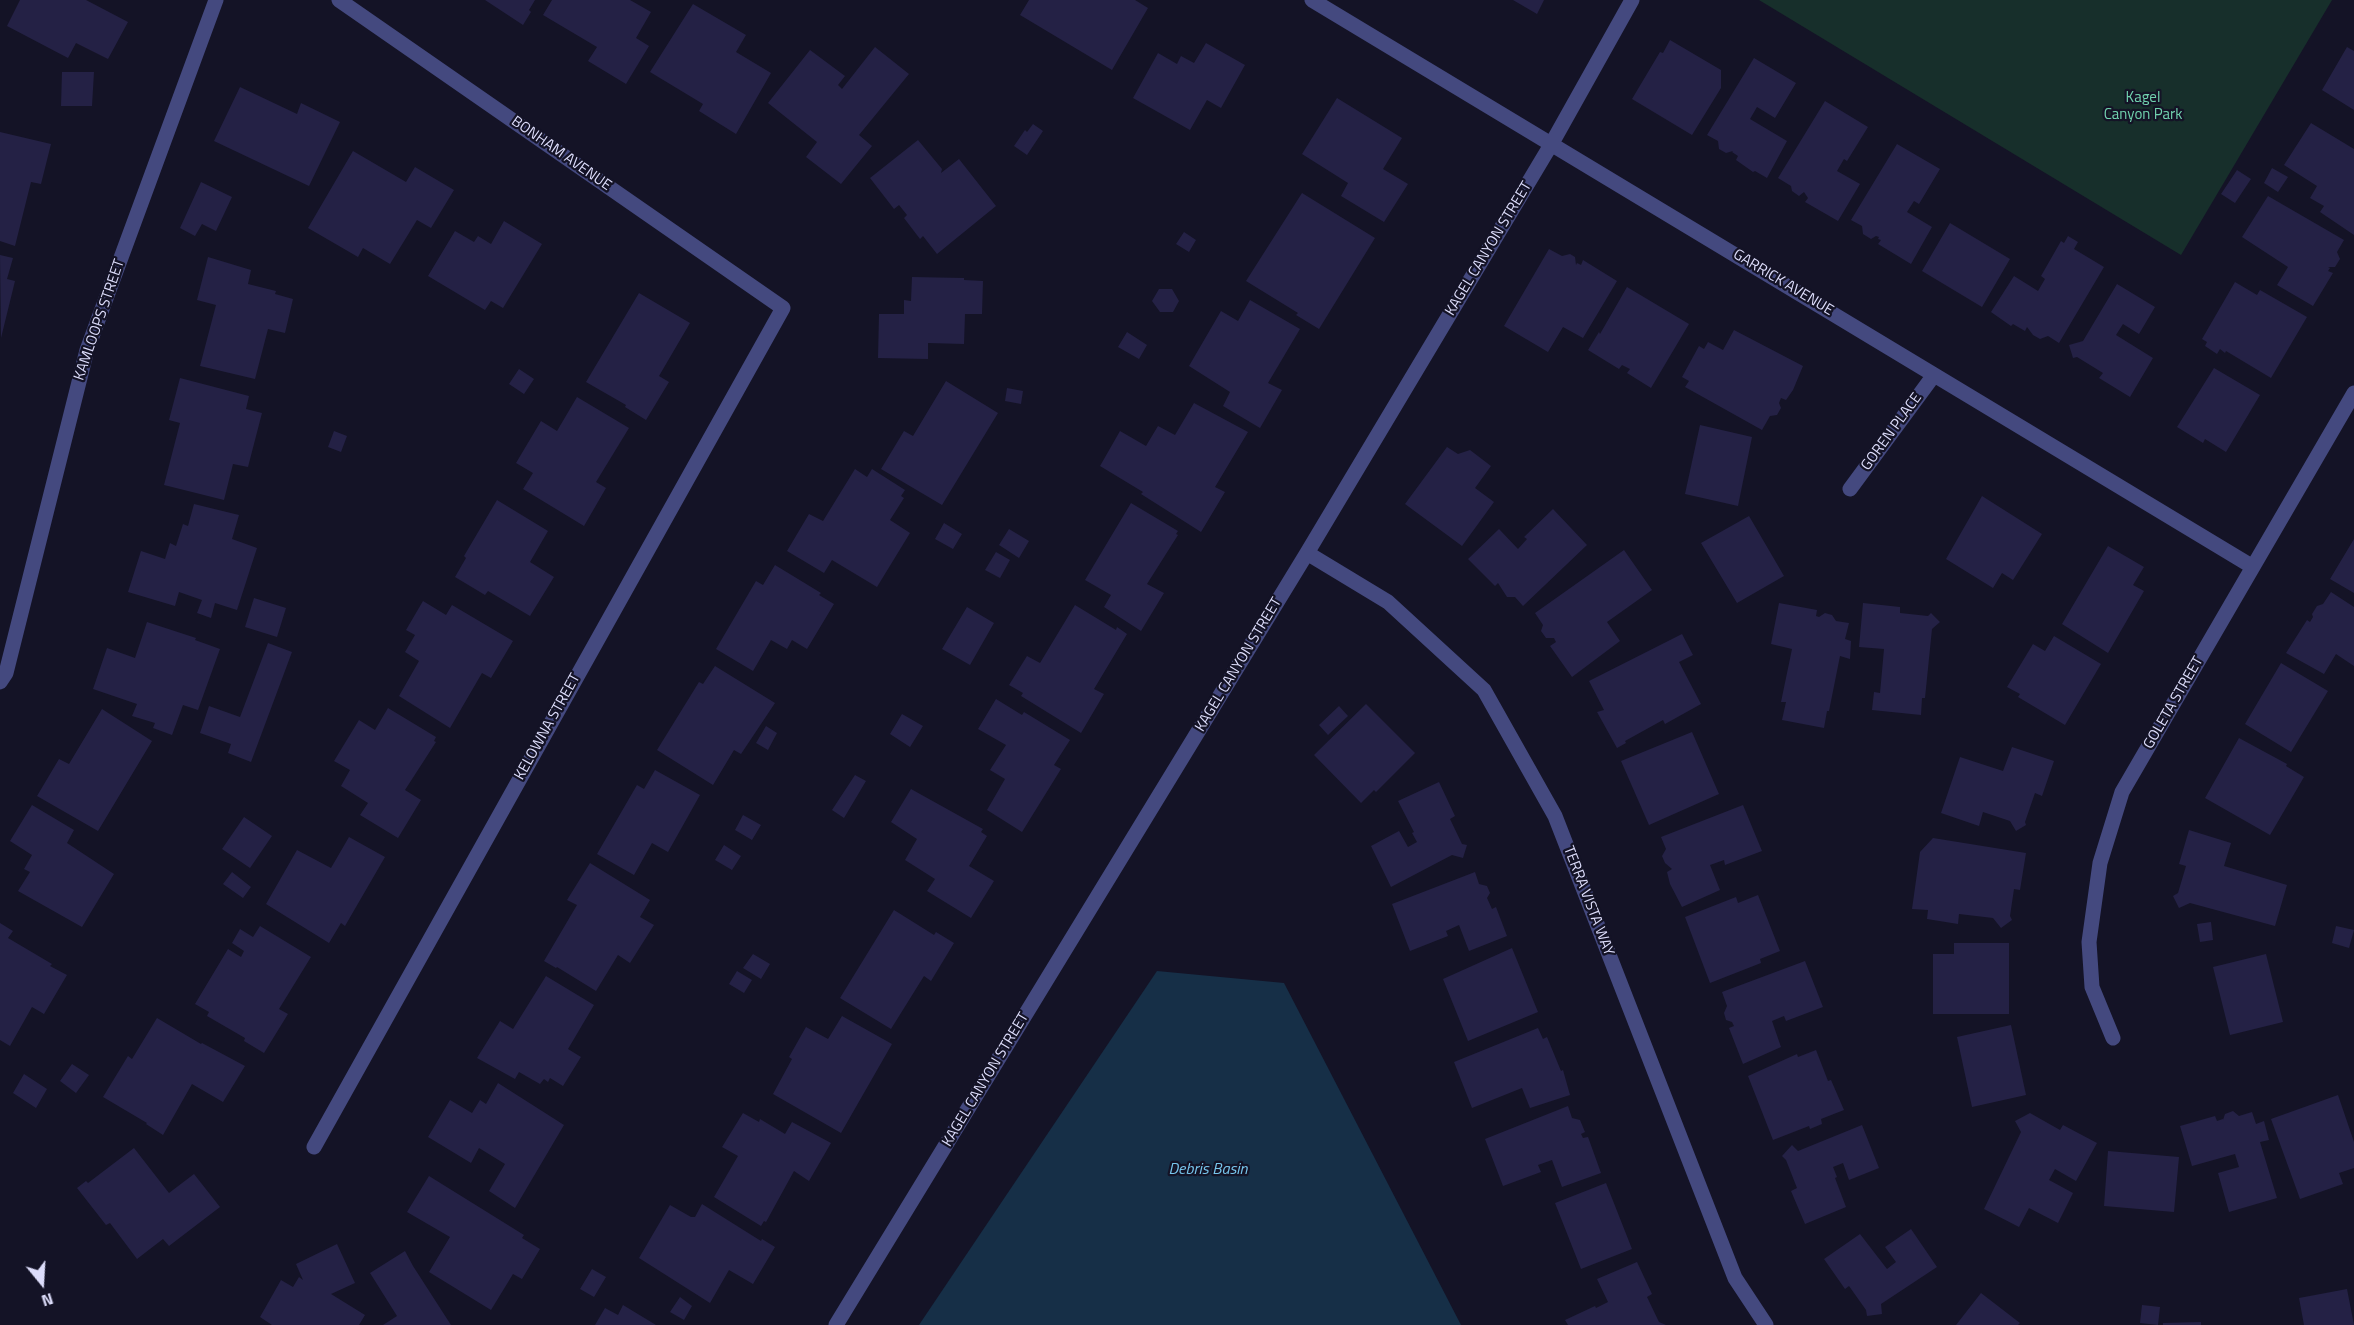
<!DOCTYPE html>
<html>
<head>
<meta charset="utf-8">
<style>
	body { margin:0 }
	#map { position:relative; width:2354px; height:1325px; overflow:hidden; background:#141326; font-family:"Titillium Web",sans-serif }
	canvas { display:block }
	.north { position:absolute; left:12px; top:1253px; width:60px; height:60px; -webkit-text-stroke:4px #141326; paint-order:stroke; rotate:162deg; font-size:16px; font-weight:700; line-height:24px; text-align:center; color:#ddddfb }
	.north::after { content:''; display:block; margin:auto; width:21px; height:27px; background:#ddddfb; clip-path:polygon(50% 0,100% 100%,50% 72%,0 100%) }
</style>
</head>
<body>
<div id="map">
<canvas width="2354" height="1325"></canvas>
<div class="north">N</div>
</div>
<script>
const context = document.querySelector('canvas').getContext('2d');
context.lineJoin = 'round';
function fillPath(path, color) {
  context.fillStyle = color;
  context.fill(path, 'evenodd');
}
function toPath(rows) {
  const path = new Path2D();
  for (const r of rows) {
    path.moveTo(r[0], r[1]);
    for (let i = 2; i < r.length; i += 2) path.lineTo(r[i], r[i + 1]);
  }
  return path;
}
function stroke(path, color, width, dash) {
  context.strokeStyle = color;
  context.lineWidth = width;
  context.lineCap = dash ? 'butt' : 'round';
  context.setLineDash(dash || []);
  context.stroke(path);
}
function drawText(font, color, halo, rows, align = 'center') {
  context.font = font + ' "Titillium Web",sans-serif';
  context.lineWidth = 4.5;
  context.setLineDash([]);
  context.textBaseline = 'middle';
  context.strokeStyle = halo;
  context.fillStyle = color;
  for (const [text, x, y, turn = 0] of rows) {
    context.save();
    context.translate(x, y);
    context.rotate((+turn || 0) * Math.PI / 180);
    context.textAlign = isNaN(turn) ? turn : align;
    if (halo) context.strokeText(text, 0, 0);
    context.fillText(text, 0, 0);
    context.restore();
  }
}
const green = toPath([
	[1759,0,2332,0,2181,255]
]);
const water = toPath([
	[1157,971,1284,983,1461,1325,919,1325]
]);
const building = toPath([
	[20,0,86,0,128,22,108,59,76,43,68,58,7,26],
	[485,0,535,0,529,10,531,12,523,25],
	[552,0,630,0,651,12,636,38,649,46,626,84,588,61,597,47,543,15],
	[1029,0,1135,0,1148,8,1112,70,1020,15],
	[1513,0,1544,0,1537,14],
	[693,4,746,35,736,52,771,73,736,134,699,111,703,104,650,72],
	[1670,40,1721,70,1721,88,1692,135,1632,99,1660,52,1663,53],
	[1206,43,1245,65,1221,108,1207,100,1190,130,1133,98,1158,53,1177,64,1181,56,1194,63],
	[875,47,909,74,859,135,872,146,841,184,806,157,817,142,768,103,810,50,845,76,838,85,842,89],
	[2347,47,2354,51,2354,110,2322,90],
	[1754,58,1796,83,1775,118,1757,107,1750,119,1787,141,1767,178,1755,171,1753,172,1736,160,1738,156,1732,152,1733,151,1726,153,1719,149,1718,141,1707,135],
	[62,72,94,72,92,106,61,106],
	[240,87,297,114,301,103,340,122,309,186,214,141],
	[1337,98,1402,138,1383,169,1408,184,1384,222,1341,196,1348,183,1302,154],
	[1825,101,1868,127,1847,161,1844,159,1837,171,1860,184,1838,221,1805,202,1808,198,1804,192,1799,196,1792,191,1791,186,1778,178],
	[2311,123,2354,149,2354,235,2320,212,2324,206,2310,198,2317,186,2284,165],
	[1033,124,1043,131,1027,155,1014,146,1025,130,1027,132],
	[0,132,51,144,41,184,31,182,15,246,0,241],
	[918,140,942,169,941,173,959,159,996,206,937,254,923,236,920,239,904,218,907,215,899,205,894,209,870,178],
	[1897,144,1940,169,1919,204,1914,201,1907,212,1932,227,1911,264,1878,244,1881,240,1878,239,1879,237,1876,236,1871,239,1863,234,1862,226,1851,220],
	[353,151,406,182,415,167,454,190,431,228,417,220,390,264,363,248,358,257,308,228],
	[2272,168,2288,177,2278,192,2264,183],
	[2237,170,2251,179,2235,203,2221,194],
	[201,182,232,197,216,231,202,224,195,236,180,228],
	[1302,193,1375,238,1319,329,1296,315,1298,313,1246,281],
	[2268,196,2344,240,2337,252,2340,259,2335,267,2328,267,2330,268,2328,271,2333,273,2313,306,2277,285,2288,267,2242,237],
	[504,221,542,244,503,308,491,301,485,310,428,276,455,231,474,242,478,236,491,244],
	[1950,223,2010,259,1982,307,1922,271],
	[1184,232,1196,240,1189,252,1176,244],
	[2068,236,2078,242,2074,249,2104,267,2059,343,2048,336,2040,339,2033,335,2027,327,2025,331,2013,324,2011,326,1991,312,2014,276,2038,291,2045,279,2041,276,2061,241,2064,243],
	[1549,249,1562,256,1570,254,1575,257,1576,265,1577,263,1581,265,1583,260,1617,281,1583,338,1563,327,1548,352,1504,326],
	[0,255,13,258,7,279,15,281,1,338],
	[208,257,251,270,248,284,276,291,275,294,293,299,285,333,268,329,255,379,200,366,216,305,197,300],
	[912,277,964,278,964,280,983,281,982,314,965,314,964,344,928,343,928,359,878,358,879,314,904,314,904,300,911,301],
	[2235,282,2257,295,2260,290,2307,317,2271,378,2226,351,2225,353,2220,349,2217,354,2205,346,2207,342,2202,339],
	[2117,284,2155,307,2139,334,2123,324,2116,335,2153,358,2130,397,2099,378,2103,373,2077,357,2073,358,2069,345,2083,341],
	[1627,287,1689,324,1651,388,1627,373,1630,369,1622,365,1619,369,1588,350,1599,332,1600,334],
	[1159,289,1172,289,1179,301,1173,312,1160,312,1152,301],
	[639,293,690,323,659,376,669,382,646,420,625,407,626,405,586,382],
	[1250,300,1300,329,1268,383,1282,390,1260,428,1223,406,1230,392,1189,366,1221,311,1238,321],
	[1734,330,1803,366,1793,390,1786,400,1781,398,1779,403,1781,408,1777,415,1770,416,1762,430,1685,387,1689,381,1682,377,1699,346,1704,349,1708,342,1723,350],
	[1127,332,1147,345,1139,359,1118,347],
	[2214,368,2260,395,2226,452,2205,439,2203,443,2177,427],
	[519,369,534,379,524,394,509,384],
	[180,378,249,396,246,409,262,413,248,467,233,464,224,500,164,485,180,423,169,420],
	[946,381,998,413,942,505,881,469,904,431,913,436],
	[1007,388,1023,391,1021,404,1005,401],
	[577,397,629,428,596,482,606,488,584,526,523,489,533,473,516,463,541,421,557,431],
	[1194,403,1248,432,1215,487,1225,492,1201,532,1141,494,1143,492,1100,466,1120,431,1146,446,1158,426,1175,435],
	[1700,425,1752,437,1738,506,1685,494],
	[334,431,347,436,341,452,328,447],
	[1447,447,1458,454,1470,450,1491,466,1475,488,1494,502,1462,546,1405,504],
	[855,469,867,477,872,469,905,490,901,496,904,498,890,520,910,533,877,587,832,560,824,573,787,551,809,514,823,521],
	[1982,496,2042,534,2013,580,2002,573,1993,588,1946,559],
	[497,500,548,531,530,562,554,577,530,616,488,591,485,595,455,577,466,558,464,556],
	[1131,503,1178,531,1176,534,1178,535,1147,584,1164,593,1141,631,1104,607,1111,595,1085,580],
	[194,504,239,515,232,539,257,548,237,610,215,603,211,618,197,613,202,600,179,592,175,606,128,592,141,551,165,559,170,543,176,546,183,524,188,526],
	[1553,509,1587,545,1523,606,1515,597,1507,597,1498,583,1495,586,1468,559,1499,529,1518,549,1527,539,1524,537],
	[1749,516,1784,576,1737,603,1701,543],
	[944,523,962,534,953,549,935,539],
	[1009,529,1029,541,1019,558,999,545],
	[2354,539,2354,593,2330,579],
	[2108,546,2144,567,2133,585,2144,591,2108,653,2062,624],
	[1624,550,1652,590,1607,622,1620,641,1572,677,1550,646,1556,642,1554,638,1546,638,1541,631,1543,625,1535,613],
	[996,552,1010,560,1000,578,985,570],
	[775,565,821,593,819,595,834,604,807,649,792,640,787,649,771,640,753,671,716,649,756,581,763,585],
	[2331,592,2354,607,2354,666,2336,654,2324,674,2286,653,2307,620,2310,622,2313,617,2312,614,2317,606,2323,604],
	[254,598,286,608,277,637,245,627],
	[423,601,446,615,452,605,513,641,491,678,482,673,450,728,399,696,419,661,405,652,415,635,406,630],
	[1779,603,1817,610,1816,616,1819,617,1825,613,1832,615,1836,621,1849,623,1845,639,1851,641,1850,659,1840,656,1829,711,1827,711,1824,728,1782,720,1786,702,1781,702,1792,649,1771,644],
	[1863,603,1900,607,1900,613,1928,616,1931,613,1940,622,1932,629,1925,698,1922,698,1921,715,1872,710,1874,692,1880,693,1884,649,1859,647],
	[1075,605,1116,630,1117,627,1127,634,1094,689,1104,694,1081,733,1021,696,1023,693,1009,685,1027,656,1040,663],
	[967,607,994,623,970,665,942,649],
	[147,622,196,638,195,640,220,649,198,710,183,705,172,735,153,728,155,723,132,716,137,704,93,689,107,648,135,658],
	[1682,634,1693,655,1679,662,1701,704,1665,724,1663,720,1625,741,1626,743,1617,748,1597,712,1604,710,1589,681],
	[2054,636,2101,664,2065,725,2018,697,2020,694,2007,687,2033,644,2045,651],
	[268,643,292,652,251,762,228,753,231,744,200,733,209,706,240,717],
	[2281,663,2328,691,2291,752,2245,724],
	[715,666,775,703,741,754,734,750,713,785,657,750,699,682,703,684],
	[996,699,1022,715,1024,712,1070,740,1054,765,1061,769,1022,832,987,810,1005,779,990,770,1006,745,978,729],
	[1366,704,1415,753,1376,792,1374,790,1361,803,1314,755],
	[1339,706,1348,716,1328,735,1319,725],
	[388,708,436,737,434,741,436,742,405,790,421,800,398,838,360,815,368,803,341,786,350,770,334,761,359,720,375,730],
	[102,709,152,741,98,831,37,796,59,759,69,764],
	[902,714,923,726,910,747,890,734],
	[766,726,777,733,768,750,756,743],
	[1692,732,1719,794,1649,825,1621,761],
	[2239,738,2287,764,2286,766,2304,777,2270,835,2205,798],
	[2012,747,2054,761,2042,796,2035,793,2025,822,2026,825,2016,831,2010,821,1983,812,1979,826,1941,813,1960,757,2003,771],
	[655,770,700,795,668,852,652,843,634,875,597,854,637,785,644,789],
	[855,775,866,781,844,818,832,810],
	[1439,782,1455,816,1450,819,1462,844,1467,845,1463,858,1452,855,1391,887,1371,846,1399,831,1408,847,1417,842,1412,833,1414,832,1398,801],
	[911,789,983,829,981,832,987,836,969,866,994,881,971,918,927,891,935,879,905,860,917,839,891,822],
	[32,805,74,830,67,843,114,874,82,927,18,891,30,872,24,869,32,855,10,841],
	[1743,805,1762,851,1725,865,1724,860,1710,865,1720,890,1682,907,1670,884,1667,872,1672,869,1665,863,1662,856,1666,849,1661,837],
	[743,815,761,825,752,840,735,830],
	[244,817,272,836,250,868,222,849],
	[2189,830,2231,843,2224,866,2287,885,2275,926,2190,903,2179,908,2173,896,2178,893,2186,866,2179,864],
	[349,837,385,857,345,926,341,923,329,943,266,904,297,850,331,868],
	[1933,838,2026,853,2020,890,2014,889,2010,916,2012,920,2001,928,1993,918,1959,914,1958,924,1927,919,1928,910,1912,909,1920,852],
	[724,845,741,856,732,870,715,860],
	[590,863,650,900,640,917,654,925,630,963,618,955,596,991,557,967,556,968,544,961,577,905,567,900],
	[232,872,251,887,243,898,223,884],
	[1475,872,1479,884,1487,886,1490,893,1487,898,1492,909,1496,907,1507,936,1469,951,1459,925,1446,931,1448,936,1410,951,1392,904],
	[1758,895,1780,951,1760,959,1761,963,1710,983,1685,917,1736,897,1738,903],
	[894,910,934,935,936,932,954,943,931,981,924,976,891,1029,840,998],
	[2211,922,2213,940,2200,942,2197,924],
	[0,923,13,931,8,938,52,964,50,966,67,975,44,1014,32,1007,10,1046,0,1040],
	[260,926,311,957,279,1009,288,1014,264,1053,244,1041,245,1038,207,1016,209,1012,195,1004,228,949,241,957,244,951,232,943,240,929,253,937],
	[2336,926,2354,930,2349,948,2332,943],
	[1954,943,2009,943,2009,1014,1933,1014,1933,954,1954,954],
	[1512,948,1538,1012,1468,1041,1443,979],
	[753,954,770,964,761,979,743,968],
	[2266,954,2283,1022,2230,1035,2213,967],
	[1805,961,1823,1007,1786,1021,1784,1016,1772,1021,1781,1047,1743,1064,1729,1028,1734,1026,1732,1022,1726,1020,1724,1013,1727,1006,1722,992],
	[737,971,752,980,744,993,729,984],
	[546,976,594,1005,568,1049,581,1057,563,1086,550,1078,548,1082,544,1079,540,1084,519,1072,515,1079,477,1058,500,1021,513,1029],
	[842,1016,892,1044,841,1133,773,1094,792,1059,789,1057,806,1027,828,1039],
	[157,1018,201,1044,202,1043,245,1066,223,1102,192,1084,163,1135,146,1124,147,1123,103,1097,128,1056,132,1059],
	[2011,1025,2026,1095,1972,1107,1957,1037],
	[1538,1028,1543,1039,1547,1037,1561,1071,1563,1070,1570,1095,1530,1108,1522,1088,1472,1108,1454,1062],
	[1816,1050,1828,1081,1831,1080,1844,1110,1821,1119,1822,1124,1810,1129,1809,1126,1773,1140,1748,1076,1797,1054,1798,1057],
	[72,1064,89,1075,76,1093,60,1081],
	[24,1074,47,1089,36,1108,13,1093],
	[498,1083,564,1125,515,1208,489,1191,505,1164,479,1148,471,1163,428,1137,450,1100,472,1113,480,1100,486,1104],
	[2338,1095,2354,1142,2354,1168,2339,1173,2343,1184,2300,1199,2271,1119],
	[1568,1106,1572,1118,1580,1120,1585,1132,1581,1134,1583,1138,1588,1137,1601,1173,1562,1187,1552,1160,1538,1165,1541,1172,1503,1186,1485,1139],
	[2233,1111,2239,1116,2252,1112,2256,1124,2264,1121,2269,1140,2260,1142,2277,1198,2229,1212,2218,1173,2239,1167,2235,1154,2192,1166,2180,1126,2215,1116,2217,1121,2223,1119,2223,1120,2225,1114],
	[743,1113,759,1122,760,1119,785,1134,792,1122,831,1143,809,1181,794,1171,766,1222,764,1221,761,1226,714,1197,738,1156,722,1147],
	[2030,1113,2060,1130,2063,1125,2097,1143,2076,1181,2055,1169,2049,1180,2073,1193,2058,1223,2029,1208,2019,1227,1984,1209,2021,1132,2015,1121],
	[1862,1125,1879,1168,1849,1180,1843,1163,1833,1167,1837,1177,1835,1178,1846,1207,1805,1224,1791,1191,1797,1188,1786,1160,1782,1156,1792,1145,1798,1151],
	[134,1148,169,1193,194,1174,220,1207,169,1246,163,1239,137,1259,110,1223,106,1225,77,1188,86,1181,88,1183],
	[2108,1151,2179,1157,2174,1212,2104,1206],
	[429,1176,524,1235,522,1238,540,1249,522,1279,513,1274,491,1310,429,1272,450,1237,407,1212],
	[1606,1183,1632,1249,1581,1269,1555,1203],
	[702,1204,761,1241,762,1239,775,1247,753,1284,729,1270,710,1303,639,1258,670,1205,691,1217,695,1217],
	[1911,1229,1937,1267,1881,1304,1882,1314,1867,1316,1866,1310,1849,1286,1845,1289,1824,1259,1860,1234,1887,1269,1896,1262,1885,1247],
	[337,1244,355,1283,331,1294,365,1315,359,1325,272,1325,260,1317,281,1280,293,1287,299,1277,303,1280,296,1264],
	[405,1251,413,1266,451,1325,383,1325,397,1316,370,1273],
	[1637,1262,1652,1294,1647,1297,1659,1322,1666,1325,1568,1325,1565,1320,1595,1306,1596,1308,1608,1302,1597,1279],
	[592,1269,606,1277,594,1297,580,1289],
	[2347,1289,2354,1325,2304,1325,2299,1298],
	[1981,1293,2020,1323,2018,1325,1956,1325],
	[680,1297,692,1306,684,1320,670,1312],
	[623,1305,656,1325,595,1325,605,1308,618,1315],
	[2142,1305,2160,1307,2158,1325,2140,1323],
	[2201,1322,2201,1325,2163,1325,2163,1323]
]);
const minor = toPath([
	[1312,0,2253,567],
	[1850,489,1934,375],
	[1307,553,1388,602,1484,690,1555,816,1735,1278,1766,1325],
	[0,682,6,673,87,350,216,0],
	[2113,1038,2092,987,2089,942,2100,863,2122,792,2354,393],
	[314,1147,783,308,339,0],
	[836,1325,1307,553,1552,143,1632,0]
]);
const parkNames = [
	["Kagel",2143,98],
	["Canyon Park",2143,115]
];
const streetNames = [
	["BONHAM AVENUE",561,154,35],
	["KAGEL CANYON STREET",1489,249,-59],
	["GARRICK AVENUE",1783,283,31],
	["KAMLOOPS STREET",100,320,-71],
	["GOREN PLACE",1892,432,-54],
	["KAGEL CANYON STREET",1239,665,-59],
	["GOLETA STREET",2174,703,-60],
	["KELOWNA STREET",548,727,-61],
	["TERRA VISTA WAY",1588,901,69],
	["KAGEL CANYON STREET",986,1080,-59]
];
const waterNames = [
	["Debris Basin",1208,1170]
];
fillPath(green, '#172f2b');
fillPath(water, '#162f47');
fillPath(building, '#242145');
stroke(minor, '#44497f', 15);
drawText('15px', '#71d2ae', '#141326', parkNames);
drawText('15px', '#ddddfb', '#141326', streetNames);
drawText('italic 16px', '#78c6ed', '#141326', waterNames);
</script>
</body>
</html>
